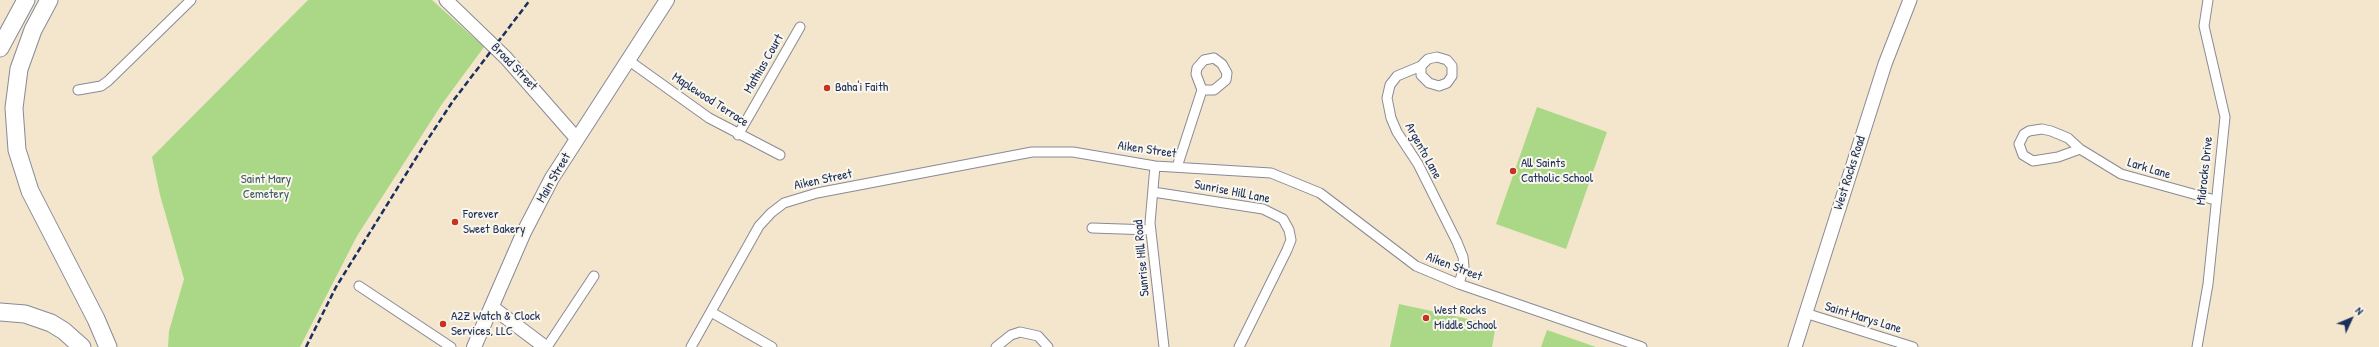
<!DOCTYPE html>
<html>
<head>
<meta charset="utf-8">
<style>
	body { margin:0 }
	#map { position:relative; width:2379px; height:347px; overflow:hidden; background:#f4e6cd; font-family:"Patrick Hand",sans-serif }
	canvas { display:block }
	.north { position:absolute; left:2331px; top:299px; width:40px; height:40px; -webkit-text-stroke:3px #fbf7ec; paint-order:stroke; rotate:46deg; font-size:11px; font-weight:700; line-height:16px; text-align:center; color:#1b2f5e }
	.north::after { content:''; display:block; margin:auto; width:14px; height:18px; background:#1b2f5e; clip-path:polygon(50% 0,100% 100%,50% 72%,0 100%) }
</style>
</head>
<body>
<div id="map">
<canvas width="2379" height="347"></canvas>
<div class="north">N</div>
</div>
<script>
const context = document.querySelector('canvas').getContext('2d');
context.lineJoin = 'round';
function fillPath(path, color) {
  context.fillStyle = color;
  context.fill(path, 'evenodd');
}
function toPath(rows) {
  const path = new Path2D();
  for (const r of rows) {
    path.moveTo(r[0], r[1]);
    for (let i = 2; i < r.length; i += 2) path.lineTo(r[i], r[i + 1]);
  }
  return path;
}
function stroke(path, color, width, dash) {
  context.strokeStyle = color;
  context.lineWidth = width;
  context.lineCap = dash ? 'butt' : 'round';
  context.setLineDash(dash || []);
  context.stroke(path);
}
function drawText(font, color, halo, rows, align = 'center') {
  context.font = font + ' "Patrick Hand",sans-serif';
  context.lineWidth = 4;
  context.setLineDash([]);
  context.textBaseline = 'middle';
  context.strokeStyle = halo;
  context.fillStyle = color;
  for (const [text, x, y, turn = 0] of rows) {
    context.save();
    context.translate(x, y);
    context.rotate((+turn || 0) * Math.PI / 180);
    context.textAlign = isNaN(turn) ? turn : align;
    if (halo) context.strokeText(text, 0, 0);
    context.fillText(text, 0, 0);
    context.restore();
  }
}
const green = toPath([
	[308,0,432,0,484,47,442,104,357,236,300,347,168,347,169,331,184,279,160,195,152,157],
	[1537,107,1607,132,1566,249,1496,224],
	[1399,304,1496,325,1492,347,1390,347],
	[1547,330,1596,347,1541,347]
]);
const street = toPath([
	[628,60,709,118,780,155],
	[1421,66,1421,75,1429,83,1439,86,1447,83,1452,76,1452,66,1447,60,1437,57,1428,59,1421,66,1397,76,1390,85,1387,98,1391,118,1397,132,1418,164,1457,242,1463,257,1464,266,1459,284],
	[78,90,101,86,108,81,191,0],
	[738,135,800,27],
	[2080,149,2058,157,2033,161,2023,155,2019,144,2024,134,2029,131,2042,129,2051,131,2068,138,2080,149,2121,174,2215,200],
	[1155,166,1150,223,1164,347],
	[1177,167,1202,90,1214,90,1226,80,1227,73,1222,64,1214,58,1204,60,1197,68,1196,74,1202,90],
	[1153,192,1263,209,1283,219,1289,230,1291,240,1287,250,1239,347],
	[1092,228,1151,230],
	[359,286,451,347],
	[711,312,772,347],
	[1805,313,1913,347],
	[547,347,594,276],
	[691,347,759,226,771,213,784,203,817,193,1032,152,1073,152,1155,166,1271,173,1320,193,1416,266,1459,284,1642,347],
	[996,347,1011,335,1020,332,1038,336,1048,347],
	[2197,347,2208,284,2225,117,2204,26,2208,0]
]);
const secondary = toPath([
	[446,0,506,58,577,139],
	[492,307,545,347],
	[1795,347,1885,64,1910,0]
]);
const primary = toPath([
	[474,347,524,232,552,178,667,0]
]);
const highway = toPath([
	[49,0,33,30,19,69,14,108,17,150,30,191,96,319,108,347],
	[0,48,26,0],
	[0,312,25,314,51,323,64,331,82,347]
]);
const rail = toPath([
	[306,347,336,287,426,142,453,101,530,0]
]);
const markers = [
	[827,88,4,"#c8321e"],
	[1513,171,4,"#c8321e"],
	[455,222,4,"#c8321e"],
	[1426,318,4,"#c8321e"],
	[443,324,4,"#c8321e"]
];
const streetNames = [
	["Mathias Court",764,64,-60],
	["Broad Street",514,67,46],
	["Maplewood Terrace",710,100,33],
	["Aiken Street",1147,150,8],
	["Argento Lane",1423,151,61],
	["Lark Lane",2149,169,17],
	["Midrocks Drive",2205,171,-84],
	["West Rocks Road",1850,173,-72],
	["Main Street",554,178,-60],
	["Aiken Street",823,180,-12],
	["Sunrise Hill Lane",1232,192,11],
	["Sunrise Hill Road",1142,258,-95],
	["Aiken Street",1454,267,21],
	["Saint Marys Lane",1863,318,17]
];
const poiNames = [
	["Baha'i Faith",835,88],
	["All Saints",1521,164],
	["Catholic School",1521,179],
	["Forever",463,215],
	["Sweet Bakery",463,230],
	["West Rocks",1434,311],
	["Middle School",1434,326],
	["A2Z Watch & Clock",451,317],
	["Services, LLC",451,332]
];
const parkNames = [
	["Saint Mary",266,180],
	["Cemetery",266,195]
];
fillPath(green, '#aad886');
stroke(street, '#888a96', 11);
stroke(secondary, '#888a96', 15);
stroke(primary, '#888a96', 16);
stroke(highway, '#888a96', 19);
stroke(street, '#fff', 9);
stroke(secondary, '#fff', 13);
stroke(primary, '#fff', 14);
stroke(highway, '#fff', 17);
stroke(rail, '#1b2f5e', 2.5, [6, 3]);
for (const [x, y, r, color] of markers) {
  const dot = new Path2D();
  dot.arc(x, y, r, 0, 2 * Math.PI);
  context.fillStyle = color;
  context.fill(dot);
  stroke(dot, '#fbf7ec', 1.5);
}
drawText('13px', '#1b2f5e', '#fbf7ec', streetNames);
drawText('13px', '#1b2f5e', '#fbf7ec', poiNames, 'left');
drawText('13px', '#3f5968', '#fbf7ec', parkNames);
</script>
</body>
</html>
